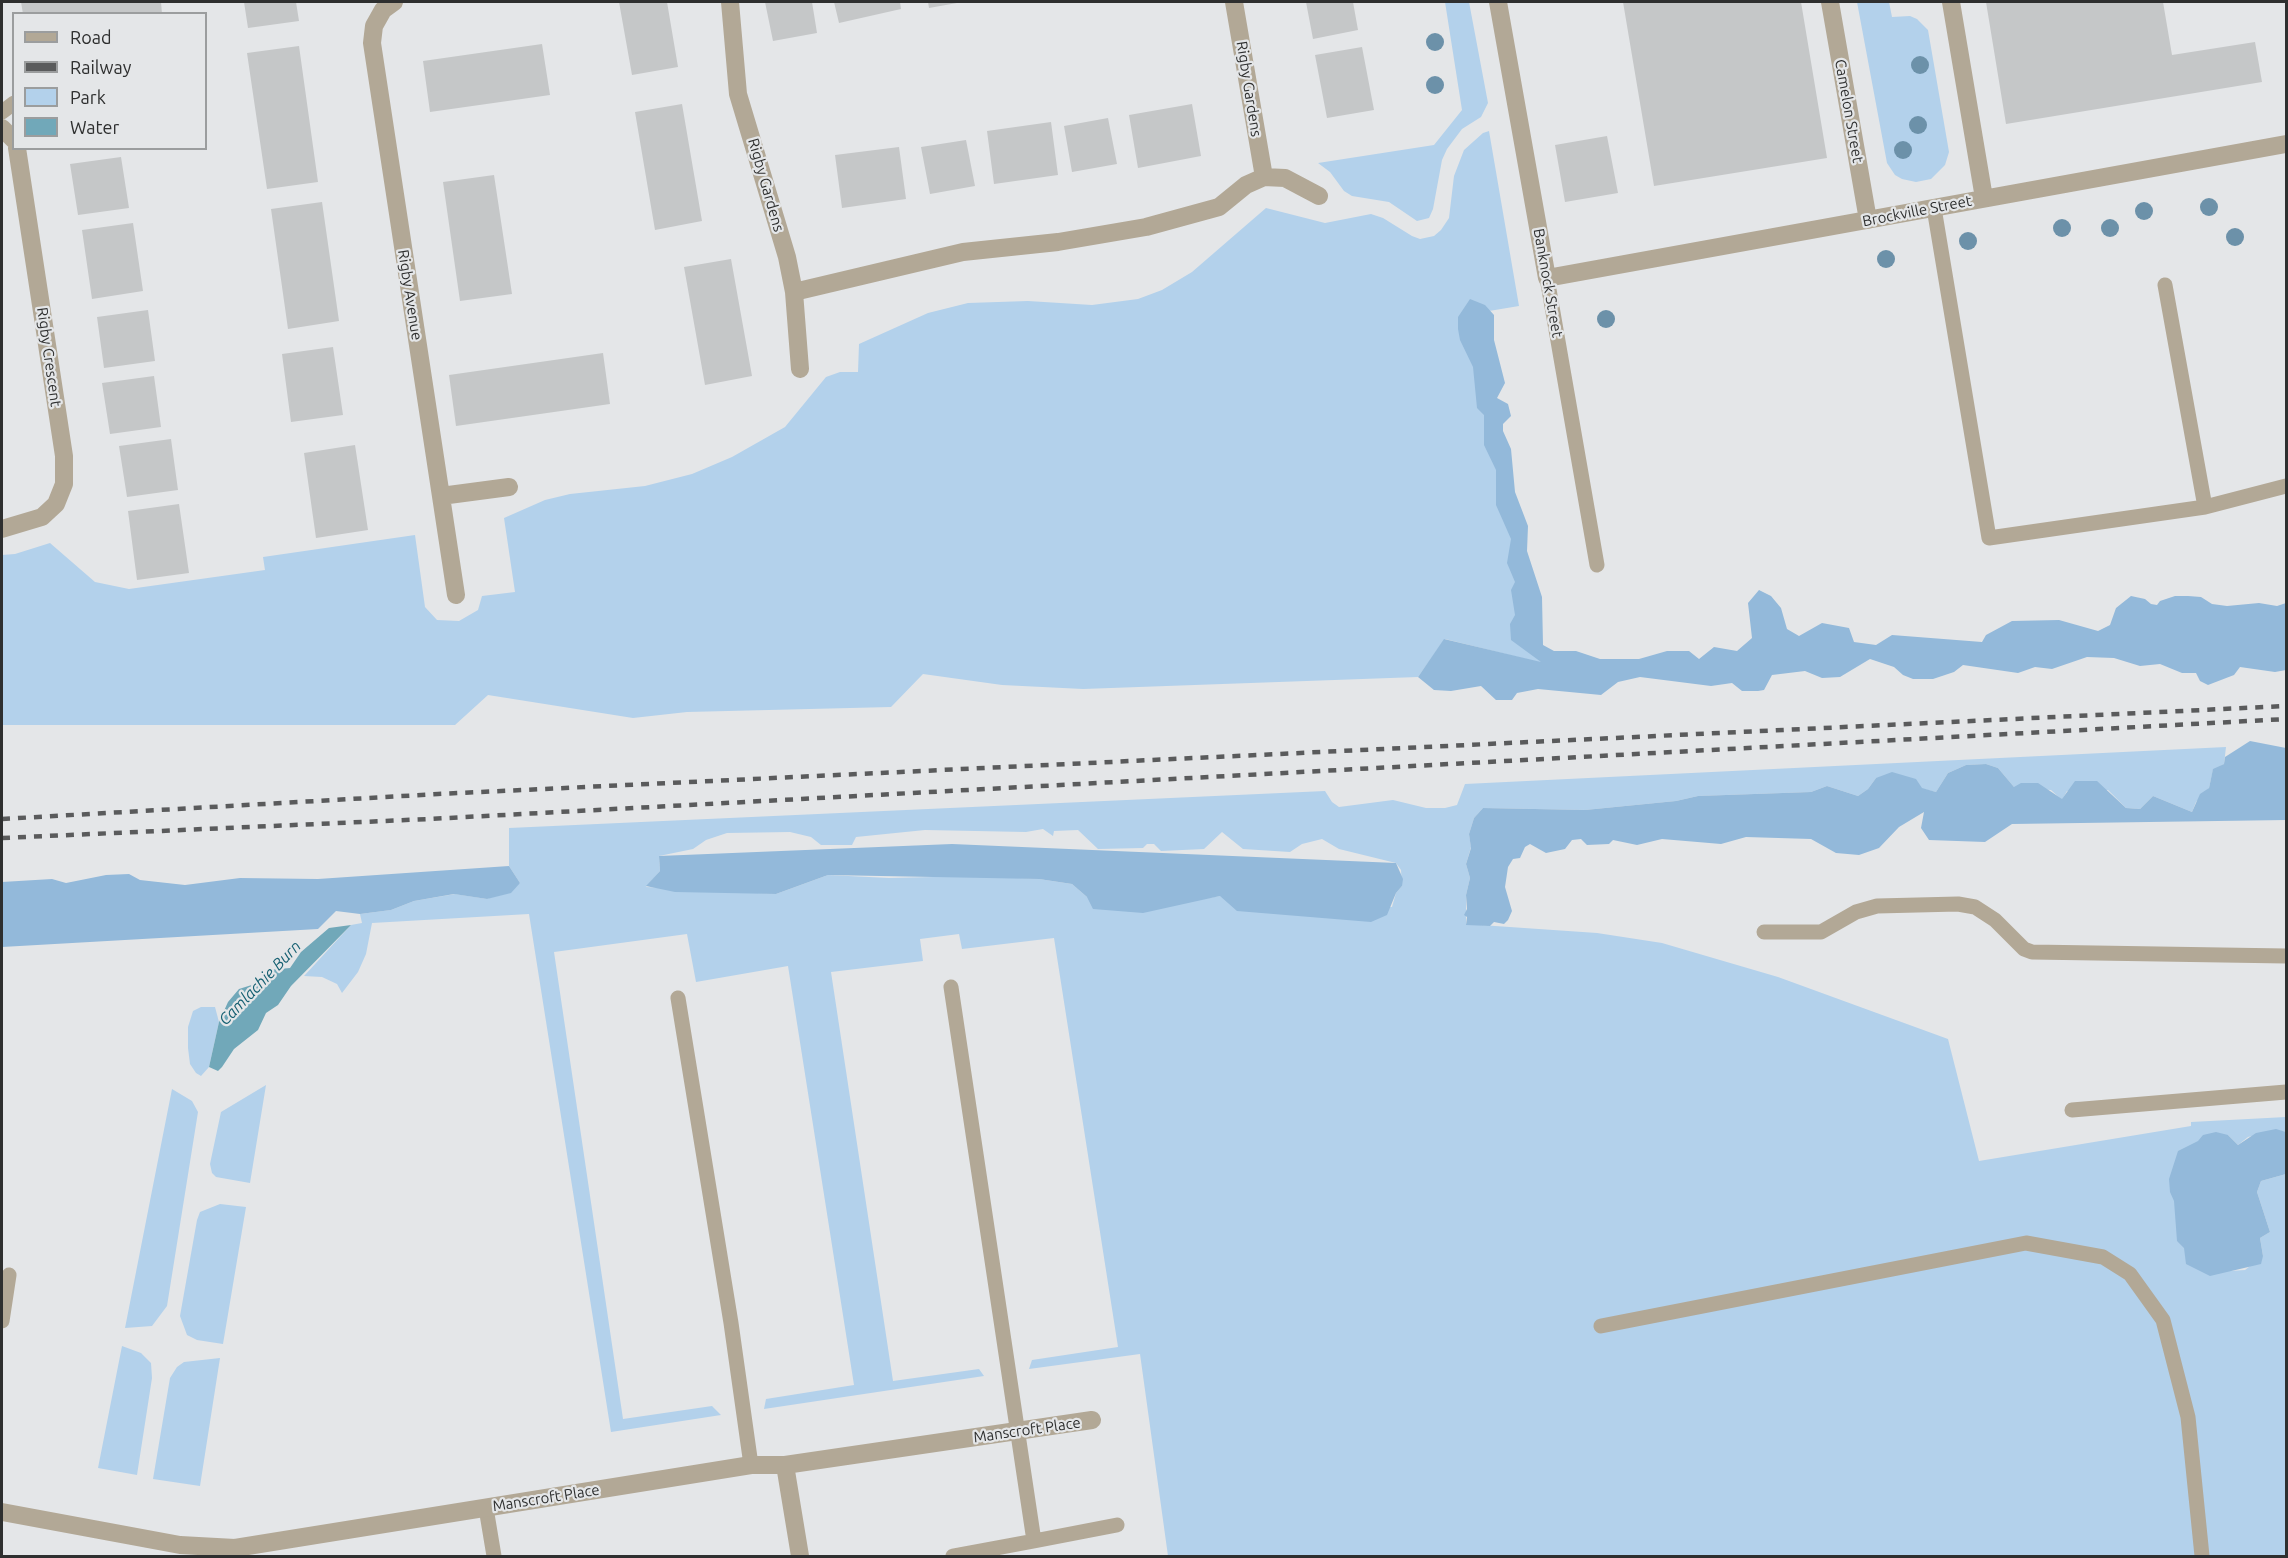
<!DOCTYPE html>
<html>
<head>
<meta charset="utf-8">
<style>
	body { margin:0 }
	#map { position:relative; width:2288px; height:1558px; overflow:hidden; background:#e4e6e8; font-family:Ubuntu,sans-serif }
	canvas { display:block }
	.frame { position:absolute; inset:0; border:3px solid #2e2f2f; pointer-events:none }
	.legend { position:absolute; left:12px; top:12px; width:195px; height:138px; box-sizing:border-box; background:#e4e6e8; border:2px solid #9b9d9e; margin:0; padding:8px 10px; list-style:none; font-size:18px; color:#2e2f2f }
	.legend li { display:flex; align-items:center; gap:12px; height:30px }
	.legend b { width:30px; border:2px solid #9b9d9e }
</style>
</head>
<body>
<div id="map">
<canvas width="2288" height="1558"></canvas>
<div class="frame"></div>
<ul class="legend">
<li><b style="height:8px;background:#b2a896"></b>Road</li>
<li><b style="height:8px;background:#5a5b5c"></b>Railway</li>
<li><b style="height:16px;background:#b3d1eb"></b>Park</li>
<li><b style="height:16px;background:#71a8b9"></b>Water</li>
</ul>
</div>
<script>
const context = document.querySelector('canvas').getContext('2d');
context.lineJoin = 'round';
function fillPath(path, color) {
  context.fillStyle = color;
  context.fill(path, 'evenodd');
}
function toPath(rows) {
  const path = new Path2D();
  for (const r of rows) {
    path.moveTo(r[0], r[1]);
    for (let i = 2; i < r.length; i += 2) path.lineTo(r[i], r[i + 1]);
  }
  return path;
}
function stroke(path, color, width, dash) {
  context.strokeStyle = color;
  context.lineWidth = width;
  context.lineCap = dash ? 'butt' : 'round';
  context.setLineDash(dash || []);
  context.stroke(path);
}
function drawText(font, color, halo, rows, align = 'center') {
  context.font = font + ' Ubuntu,sans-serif';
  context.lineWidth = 4.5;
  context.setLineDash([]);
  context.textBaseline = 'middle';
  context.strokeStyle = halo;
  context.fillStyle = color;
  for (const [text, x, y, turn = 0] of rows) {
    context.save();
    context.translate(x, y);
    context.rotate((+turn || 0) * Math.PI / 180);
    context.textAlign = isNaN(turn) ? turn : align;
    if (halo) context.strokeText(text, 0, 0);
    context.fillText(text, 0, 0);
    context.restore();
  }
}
const green = toPath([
	[1445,2,1469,2,1488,103,1481,117,1462,129,1447,149,1442,160,1433,209,1429,218,1417,221,1389,202,1352,196,1344,191,1330,172,1318,163,1434,145,1462,110],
	[1857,2,1889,2,1892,17,1910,16,1917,19,1928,30,1949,152,1945,165,1931,179,1916,182,1902,179,1895,175,1887,163],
	[1489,131,1519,306,1477,313,1542,663,1445,639,1418,677,1083,689,1002,685,923,674,891,707,687,712,633,718,488,695,455,725,2,725,2,555,15,554,50,543,95,582,129,589,265,570,263,557,415,535,425,607,437,620,459,621,478,610,482,596,515,592,504,518,545,500,570,494,645,486,692,474,732,457,785,427,826,377,840,372,858,372,859,344,928,313,968,303,1028,301,1092,305,1138,299,1162,290,1192,272,1266,208,1325,223,1371,214,1383,218,1412,236,1420,239,1434,236,1441,230,1449,218,1454,176,1464,150,1483,133],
	[2226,747,2224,764,2213,770,2209,788,2196,802,2192,812,2153,796,2140,809,2126,808,2108,790,2067,791,2062,800,2051,790,2014,787,1998,768,1986,764,1966,765,1948,773,1936,792,1876,778,1868,789,1858,796,1827,786,1811,792,1698,796,1676,801,1585,810,1483,808,1474,818,1469,834,1471,847,1466,864,1470,878,1466,895,1466,924,1597,933,1662,943,1778,977,1948,1039,1979,1161,2191,1126,2191,1122,2286,1117,2286,1132,2276,1130,2248,1137,2238,1145,2228,1135,2230,1271,2245,1270,2263,1256,2260,1238,2270,1232,2257,1192,2261,1181,2286,1174,2286,1556,1168,1556,1140,1354,1029,1369,1032,1360,1118,1347,1054,938,962,949,959,934,920,939,923,961,831,972,893,1381,979,1369,984,1376,764,1409,766,1399,854,1385,788,966,696,982,687,934,554,952,623,1419,712,1406,721,1415,611,1432,529,914,372,923,366,954,358,972,342,993,337,984,322,977,304,976,351,925,362,923,360,914,391,910,414,901,455,894,487,899,520,883,509,866,509,828,1325,791,1332,802,1339,807,1393,800,1426,808,1445,808,1457,805,1465,784],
	[1043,829,1053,836,1054,831,1078,830,1098,849,1143,848,1147,844,1154,844,1161,851,1204,849,1222,832,1243,849,1290,852,1302,844,1322,839,1339,849,1396,863,1401,870,1402,886,1396,893,1392,907,1220,896,1203,899,1087,897,1072,884,1039,879,977,876,889,878,828,875,776,894,646,887,660,871,659,856,693,849,706,840,727,833,790,832,811,837,821,845,852,845,856,837,925,830,1026,832],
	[201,1007,215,1007,219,1022,209,1067,201,1076,196,1073,190,1064,188,1048,188,1027,193,1011],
	[266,1085,250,1183,216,1177,212,1173,210,1164,221,1112],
	[172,1089,192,1101,198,1112,167,1306,152,1326,125,1328],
	[220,1204,246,1207,223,1344,197,1340,187,1335,180,1316,197,1220,200,1212],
	[122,1346,141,1353,151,1363,152,1378,137,1475,98,1468],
	[220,1358,200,1486,153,1479,170,1378,177,1367,184,1362]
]);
const forest = toPath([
	[1470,299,1485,305,1494,315,1494,340,1505,383,1497,398,1508,404,1511,416,1503,424,1503,431,1511,449,1515,492,1528,526,1527,551,1542,597,1543,645,1554,651,1576,651,1600,659,1639,659,1667,651,1689,651,1699,659,1714,647,1737,651,1752,638,1748,603,1759,590,1771,596,1781,608,1787,629,1799,636,1822,623,1849,628,1854,642,1876,645,1892,635,1982,642,1986,635,2012,621,2059,620,2098,631,2110,625,2116,608,2131,596,2145,599,2151,604,2157,605,2160,601,2175,596,2188,596,2201,597,2212,604,2227,606,2259,603,2277,606,2286,603,2286,670,2275,672,2240,667,2234,675,2208,685,2200,681,2196,673,2182,673,2160,664,2140,666,2114,658,2087,657,2052,669,2035,667,2018,673,1963,665,1954,672,1933,679,1913,679,1903,675,1894,667,1870,659,1840,677,1822,678,1805,671,1772,675,1764,690,1758,691,1742,691,1732,683,1711,686,1640,677,1618,682,1601,695,1538,689,1517,693,1512,700,1496,700,1481,686,1451,691,1434,690,1418,677,1444,639,1541,662,1511,640,1510,624,1515,615,1511,590,1515,582,1507,563,1511,539,1496,505,1496,470,1484,445,1484,415,1477,408,1473,367,1460,340,1458,329,1458,317],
	[2250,741,2286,748,2286,820,2012,824,1985,842,1929,840,1921,828,1924,812,1899,827,1879,848,1859,855,1836,853,1811,839,1746,837,1721,844,1662,839,1637,845,1613,840,1609,844,1587,845,1581,839,1572,840,1565,849,1546,853,1530,844,1525,847,1520,858,1513,859,1508,867,1505,887,1512,911,1508,920,1504,924,1494,922,1490,926,1466,925,1467,917,1464,915,1467,909,1466,895,1470,878,1466,864,1471,848,1469,834,1474,818,1483,808,1585,810,1676,801,1698,796,1811,792,1827,786,1858,796,1868,789,1876,778,1892,772,1916,779,1922,788,1936,792,1948,773,1966,765,1986,764,1998,768,2014,787,2021,783,2038,783,2062,799,2075,781,2097,781,2126,808,2140,809,2153,796,2192,812,2200,794,2209,788,2213,769,2224,764,2225,757],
	[952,844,1396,863,1403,879,1402,886,1396,893,1387,915,1371,922,1237,911,1220,896,1143,913,1093,909,1087,897,1072,884,1039,879,828,875,776,894,675,892,646,886,660,871,659,856],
	[509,866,520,883,511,893,487,899,454,894,414,901,391,910,360,914,336,911,318,929,2,947,2,882,52,879,66,883,106,875,129,874,140,880,185,885,240,878,318,879],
	[2276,1129,2286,1132,2286,1174,2261,1181,2257,1192,2270,1232,2260,1238,2263,1256,2261,1264,2210,1276,2186,1264,2184,1248,2177,1241,2174,1201,2170,1192,2169,1179,2178,1151,2198,1141,2203,1135,2216,1132,2228,1135,2238,1145,2256,1133]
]);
const water = toPath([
	[351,925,291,986,278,1005,266,1013,258,1030,234,1049,222,1067,218,1071,209,1067,219,1022,228,1002,239,989,258,983,268,970,290,968,301,952,329,928]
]);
const building = toPath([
	[21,2,161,2,162,14,23,14],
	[244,2,296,2,299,21,248,28],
	[619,2,667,2,678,67,632,75],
	[765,2,812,2,817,33,773,41],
	[834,2,900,2,901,9,839,23],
	[928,2,957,2,957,3,929,8],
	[1306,2,1353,2,1358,30,1313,39],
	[1623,2,1801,2,1827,158,1654,186],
	[1986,2,2163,2,2172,55,2255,42,2262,82,2006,124],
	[542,44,550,95,430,112,423,61],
	[299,46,318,182,267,189,247,53],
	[1362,47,1374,110,1327,118,1315,55],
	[682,104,702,221,655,230,635,112],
	[1192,104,1201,156,1138,168,1129,115],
	[1108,118,1117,164,1072,172,1064,126],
	[1051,122,1058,175,994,184,987,131],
	[1607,136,1618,193,1565,202,1555,145],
	[966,140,975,186,930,194,921,147],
	[899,147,906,199,842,208,835,155],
	[121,157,129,208,78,215,70,164],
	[494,175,512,294,460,301,443,182],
	[322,202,339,321,288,329,271,209],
	[133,223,143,291,92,299,82,230],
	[731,259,752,376,705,385,684,267],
	[148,310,155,361,104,368,97,317],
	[333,347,343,415,291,422,282,354],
	[603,353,610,404,456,426,449,375],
	[154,376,161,427,110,434,102,383],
	[171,439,178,490,127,497,119,446],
	[355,445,368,530,316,538,304,453],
	[179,504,189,573,137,580,128,511]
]);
const lane = toPath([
	[2,112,14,103],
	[1934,208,1989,538,2205,507,2286,486],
	[1547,278,1597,565],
	[2165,285,2205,507],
	[1764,932,1821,932,1856,912,1877,906,1958,904,1975,907,1995,920,2024,949,2032,952,2286,956],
	[951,987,1034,1541,953,1556],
	[678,998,731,1323,751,1465],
	[2072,1110,2286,1092],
	[2,1321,9,1275],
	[1601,1326,2026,1243,2103,1257,2130,1274,2163,1320,2188,1417,2202,1556],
	[486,1508,494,1556],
	[1034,1541,1117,1525]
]);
const street = toPath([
	[394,2,383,10,374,26,372,43,456,595],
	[730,2,738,94,787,257,794,292,800,369],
	[1234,2,1264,177],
	[1498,2,1547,278,2286,144],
	[1830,2,1868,220],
	[1951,2,1984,198],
	[2,128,14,140],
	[794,292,963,252,1058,242,1146,227,1219,207,1246,185,1264,177,1285,178,1319,196],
	[441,496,509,487],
	[2,529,42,517,56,504,64,484,64,456,17,148],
	[785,1465,800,1556],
	[2,1512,180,1545,235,1548,751,1465,785,1465,1092,1420]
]);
const rail = toPath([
	[2,819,438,794,2286,706],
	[2,838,429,819,2286,719]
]);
const trees = [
	[1435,42],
	[1920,65],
	[1435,85],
	[1918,125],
	[1903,150],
	[2209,207],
	[2144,211],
	[2062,228],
	[2110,228],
	[2235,237],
	[1968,241],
	[1886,259],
	[1606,319]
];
const streetNames = [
	["Rigby Gardens",1249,89,81],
	["Camelon Street",1849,111,80],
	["Rigby Gardens",766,185,74],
	["Brockville Street",1917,211,-11],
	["Banknock Street",1548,283,80],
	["Rigby Avenue",410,295,81],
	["Rigby Crescent",49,357,82],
	["Manscroft Place",1027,1430,-8],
	["Manscroft Place",546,1498,-9]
];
const waterNames = [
	["Camlachie Burn",260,983,-46]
];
fillPath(green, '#b3d1eb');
fillPath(forest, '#93b9da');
fillPath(water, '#71a8b9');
fillPath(building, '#c5c7c8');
stroke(lane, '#b2a896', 15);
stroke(street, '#b2a896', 18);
stroke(rail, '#5a5b5c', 4.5, [8, 8]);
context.fillStyle = '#6c91a9';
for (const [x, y] of trees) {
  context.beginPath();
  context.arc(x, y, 9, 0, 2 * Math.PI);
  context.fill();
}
drawText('15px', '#2e2f2f', '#e4e6e8', streetNames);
drawText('italic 16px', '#166072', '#e4e6e8', waterNames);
</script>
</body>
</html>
